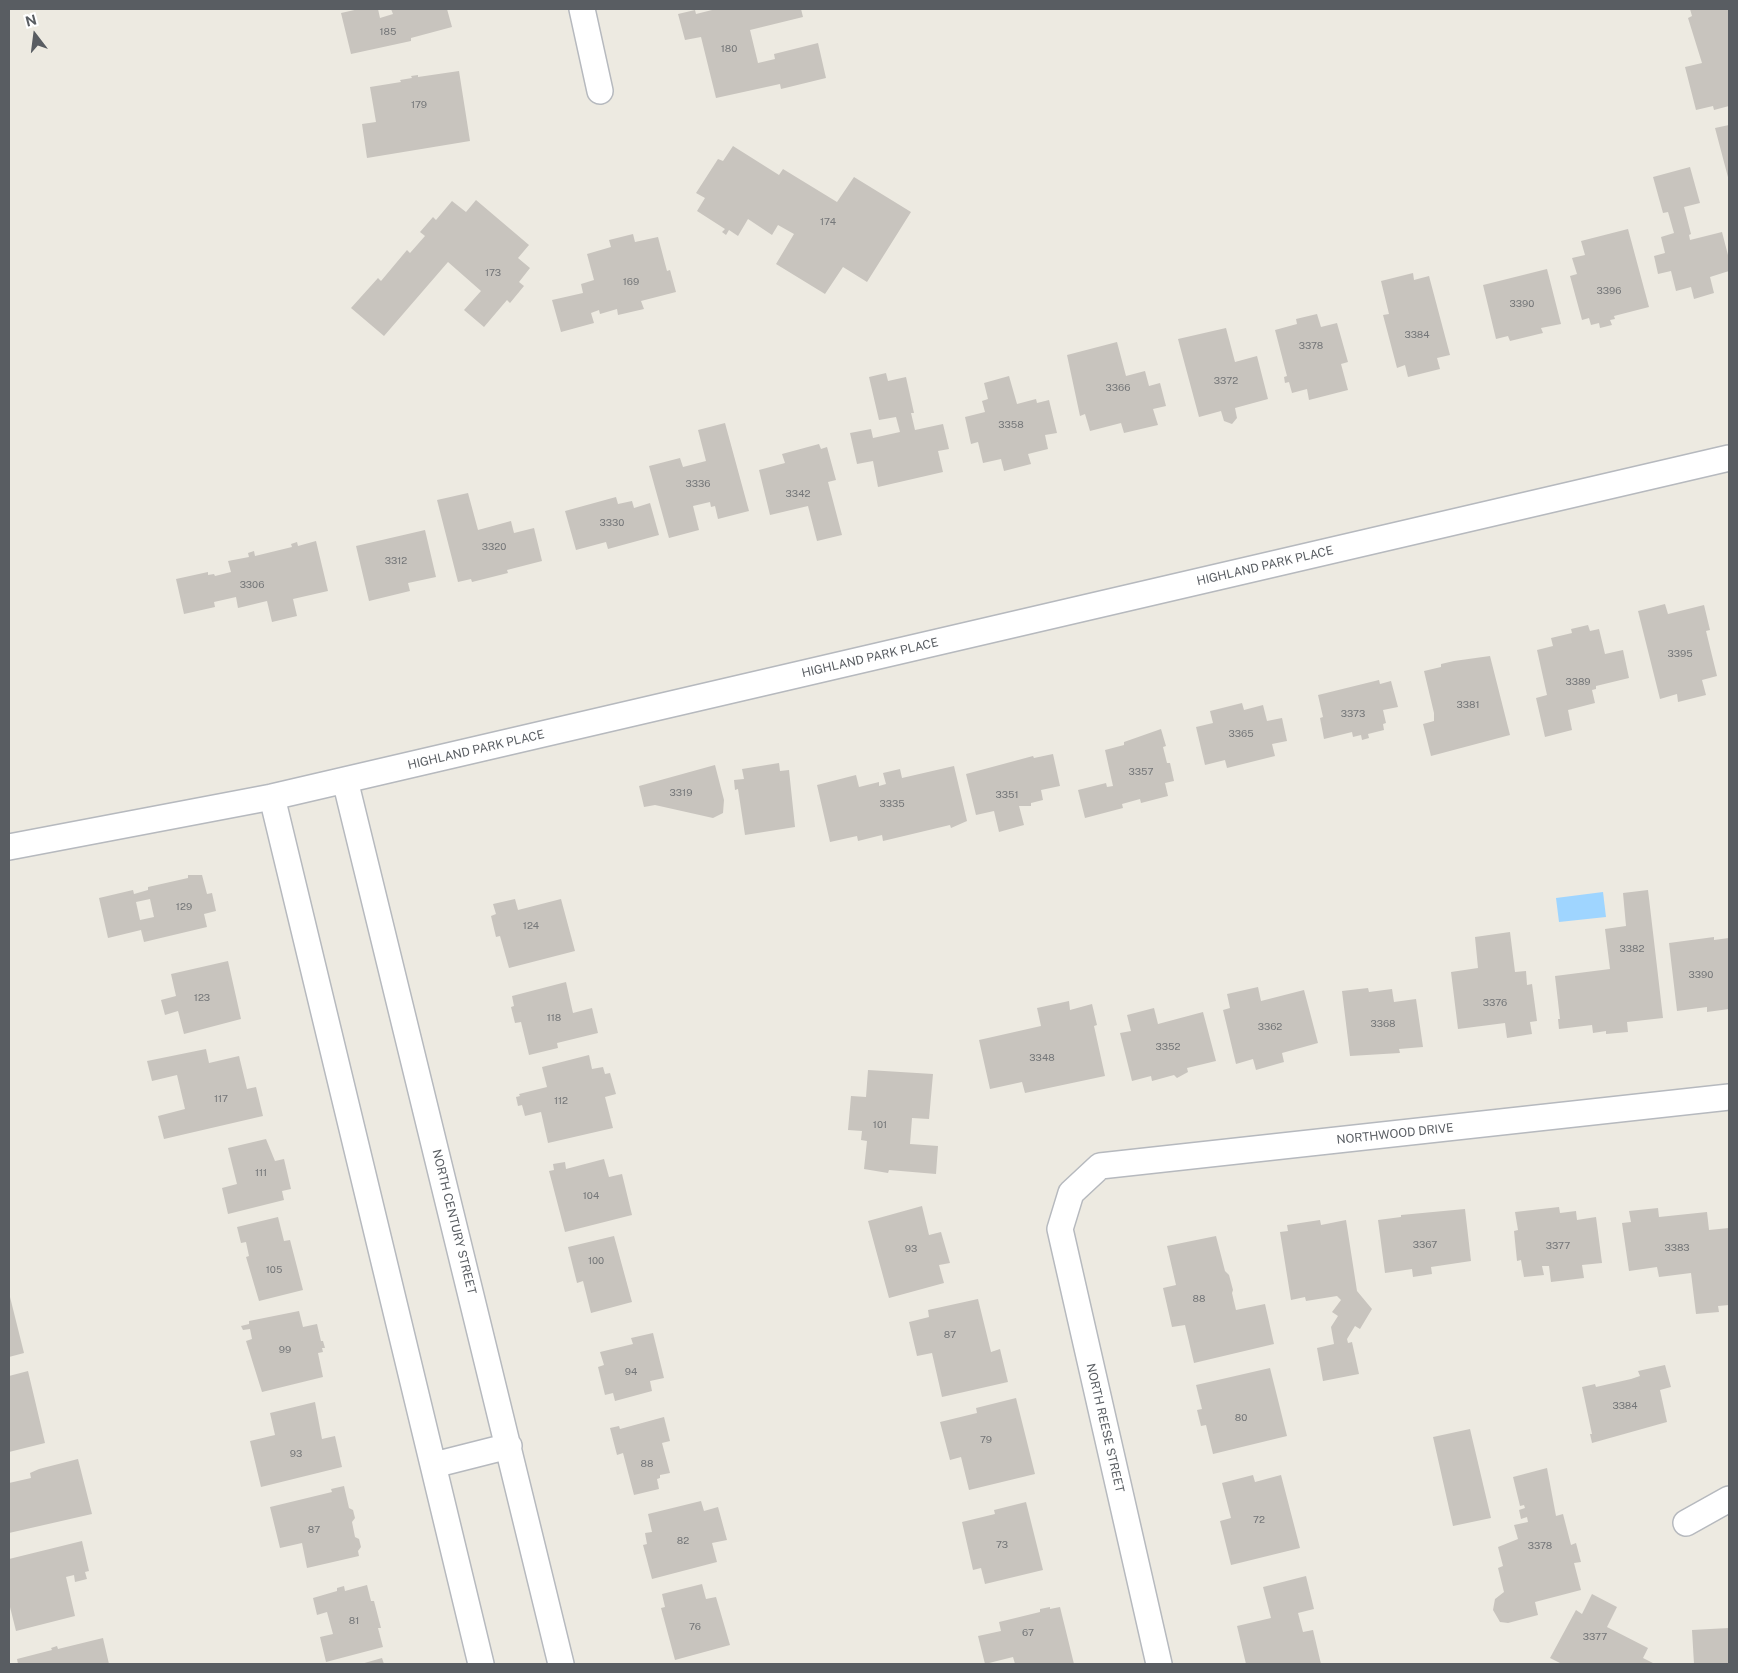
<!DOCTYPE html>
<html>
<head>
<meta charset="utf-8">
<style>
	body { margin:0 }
	#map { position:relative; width:1738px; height:1673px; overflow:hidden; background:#edeae1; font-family:"Public Sans",sans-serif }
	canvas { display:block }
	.frame { position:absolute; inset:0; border:10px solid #595d62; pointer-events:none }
	.north { position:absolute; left:10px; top:10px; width:50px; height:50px; -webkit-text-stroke:4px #fff; paint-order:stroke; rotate:345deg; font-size:14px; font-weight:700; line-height:20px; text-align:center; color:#595d62 }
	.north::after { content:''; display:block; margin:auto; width:18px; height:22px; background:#595d62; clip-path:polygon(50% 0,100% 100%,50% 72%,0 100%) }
</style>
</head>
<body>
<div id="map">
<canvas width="1738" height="1673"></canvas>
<div class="frame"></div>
<div class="north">N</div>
</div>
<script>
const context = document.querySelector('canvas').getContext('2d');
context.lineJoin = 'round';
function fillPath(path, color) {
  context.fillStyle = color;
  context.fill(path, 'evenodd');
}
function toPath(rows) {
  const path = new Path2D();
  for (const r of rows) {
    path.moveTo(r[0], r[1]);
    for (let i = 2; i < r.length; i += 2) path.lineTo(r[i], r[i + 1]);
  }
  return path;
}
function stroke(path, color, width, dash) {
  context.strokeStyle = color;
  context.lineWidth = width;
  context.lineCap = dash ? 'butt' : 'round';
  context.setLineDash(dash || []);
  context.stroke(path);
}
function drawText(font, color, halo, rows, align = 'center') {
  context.font = font + ' "Public Sans",sans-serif';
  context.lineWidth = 4;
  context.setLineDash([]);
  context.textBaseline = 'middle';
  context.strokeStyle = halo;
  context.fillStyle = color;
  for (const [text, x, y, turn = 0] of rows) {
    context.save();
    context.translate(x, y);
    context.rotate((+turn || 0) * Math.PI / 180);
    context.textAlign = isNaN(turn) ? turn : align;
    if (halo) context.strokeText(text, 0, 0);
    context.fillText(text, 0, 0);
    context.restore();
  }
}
const water = toPath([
	[1603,892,1606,917,1559,922,1556,898]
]);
const building = toPath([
	[359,9,378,9,380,18,393,14,391,9,447,9,452,27,411,38,411,41,351,54,341,13],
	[716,9,801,9,803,17,750,30,758,63,775,59,774,54,818,43,826,78,781,89,780,84,716,98,701,37,685,40,678,14,695,10,696,14],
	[1690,9,1729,9,1729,106,1714,110,1713,106,1696,110,1685,67,1702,63,1688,18,1692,16],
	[459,71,470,141,367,158,362,124,376,122,370,87,401,82,400,80,412,78,411,76,418,75,418,77],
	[1729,125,1729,181,1715,128],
	[733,146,779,175,783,169,837,202,854,177,911,212,867,282,843,267,825,294,776,264,794,234,778,225,772,235,748,219,738,236,729,230,726,235,722,232,725,229,697,211,705,198,696,193,718,159,723,161],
	[1690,167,1700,203,1684,207,1691,234,1689,235,1690,240,1722,232,1729,259,1729,271,1710,277,1714,293,1694,299,1691,287,1676,291,1671,271,1658,274,1654,256,1665,253,1661,237,1674,233,1668,212,1663,213,1653,177],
	[476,200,529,245,518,258,530,268,519,282,524,286,510,303,507,300,484,327,464,310,481,291,448,262,384,336,351,308,378,278,381,281,407,250,410,253,425,236,420,232,433,217,436,220,452,201,466,212],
	[1628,229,1649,307,1614,316,1615,319,1610,320,1612,325,1600,328,1599,323,1591,325,1589,318,1582,320,1570,276,1577,274,1572,258,1585,255,1581,241],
	[633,234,635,242,658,237,667,271,670,270,676,292,641,301,644,309,618,315,617,309,600,314,599,310,591,313,594,323,561,332,552,300,583,293,581,284,594,280,587,254,611,247,609,240],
	[1547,269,1561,324,1541,328,1543,333,1510,341,1508,336,1496,339,1483,285],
	[1413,273,1414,280,1429,276,1450,355,1437,358,1440,369,1408,377,1405,365,1397,368,1383,315,1389,314,1381,281],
	[1317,314,1321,327,1337,323,1348,362,1341,364,1348,390,1309,400,1307,389,1292,393,1289,382,1285,383,1284,377,1287,376,1275,330,1297,324,1296,319],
	[1226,328,1235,362,1257,356,1268,399,1235,408,1237,418,1232,424,1224,421,1221,411,1199,417,1178,339],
	[1117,342,1126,376,1145,371,1149,386,1160,383,1166,406,1153,409,1158,425,1124,433,1121,423,1090,431,1085,414,1080,416,1067,355],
	[886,373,888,381,906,377,914,413,911,413,915,430,943,424,949,449,938,451,943,472,878,487,873,461,857,464,850,433,871,429,873,438,900,432,896,417,879,420,869,377],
	[1009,376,1017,404,1036,399,1037,403,1049,400,1057,433,1045,435,1048,449,1028,454,1031,464,1004,471,1001,459,983,463,978,442,971,444,965,417,985,412,982,401,988,399,984,383],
	[725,423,749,511,718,519,715,506,711,507,710,502,693,506,699,530,669,538,649,466,680,458,683,467,706,461,698,430],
	[819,444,821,449,827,447,836,480,828,482,842,535,817,541,808,506,770,515,759,470,785,463,782,454],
	[468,493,478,530,511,521,514,533,534,528,542,561,507,570,508,573,472,582,471,579,458,582,437,500],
	[616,497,618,504,632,501,634,508,650,503,659,535,608,549,606,542,576,550,565,511],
	[425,530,436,577,408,583,410,591,369,601,356,546],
	[316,541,328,591,293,599,297,616,272,622,267,601,238,608,236,597,214,602,215,607,184,614,176,579,208,572,208,575,214,574,215,576,231,572,228,561,249,557,248,553,254,551,255,556,292,547,291,544,297,542,298,546],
	[1665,604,1668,614,1704,605,1710,630,1706,631,1717,676,1702,680,1706,695,1678,702,1677,694,1660,699,1638,611],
	[1588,625,1590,631,1599,629,1605,654,1623,650,1629,678,1596,686,1596,689,1592,690,1595,703,1568,710,1572,730,1545,737,1536,698,1547,695,1537,650,1553,646,1551,638,1572,633,1571,629],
	[1490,656,1510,735,1431,756,1423,724,1434,721,1434,713,1424,671,1441,667,1441,664,1454,661],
	[1379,680,1380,684,1391,681,1398,707,1383,710,1386,723,1383,724,1384,730,1368,734,1369,738,1362,740,1361,735,1353,737,1352,732,1324,739,1320,718,1323,717,1318,695],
	[1242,703,1244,710,1263,705,1267,721,1282,718,1287,741,1272,744,1275,756,1227,768,1225,760,1205,765,1196,727,1213,723,1210,711],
	[1161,729,1166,746,1163,747,1167,763,1170,763,1174,781,1165,783,1168,796,1141,803,1140,799,1122,804,1123,808,1085,818,1078,790,1106,783,1107,787,1113,786,1105,750,1124,745,1124,742],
	[1053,754,1060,786,1041,790,1043,800,1031,803,1031,806,1019,806,1024,825,999,832,994,811,976,815,966,774,1033,756,1034,758],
	[779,763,780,771,789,770,795,827,745,835,738,789,735,790,734,780,744,779,742,769],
	[715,765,724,800,723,813,713,818,655,805,644,807,639,786],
	[954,766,967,821,951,828,950,825,883,841,882,835,858,841,857,836,830,842,817,785,856,775,859,787,879,782,879,786,886,784,883,773,900,769,902,778],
	[188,875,202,875,207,894,212,893,216,911,204,914,207,927,144,942,141,930,108,938,99,898,133,890,134,894,148,890,148,887,188,878],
	[150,899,154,917,140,920,136,902],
	[1648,890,1663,1018,1627,1022,1628,1032,1606,1034,1606,1031,1593,1033,1592,1025,1559,1029,1558,1019,1560,1019,1555,976,1610,969,1605,929,1626,926,1623,893],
	[515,899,518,910,561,899,575,951,509,968,500,936,496,937,491,916,496,914,493,904],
	[1510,932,1515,972,1526,971,1527,985,1532,984,1537,1021,1530,1022,1532,1034,1507,1038,1505,1023,1458,1029,1451,972,1478,968,1475,937],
	[1714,937,1714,940,1729,938,1729,1009,1707,1012,1707,1007,1677,1011,1669,943],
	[228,961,241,1019,184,1034,178,1011,165,1015,161,1000,176,996,171,974],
	[566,982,573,1013,592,1008,598,1033,557,1043,558,1048,529,1055,521,1022,515,1023,511,1007,514,1006,512,996],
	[1258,987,1261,1001,1304,990,1318,1043,1282,1053,1284,1062,1256,1070,1253,1059,1236,1064,1223,1010,1230,1008,1227,994],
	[1368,988,1369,992,1392,989,1394,1002,1416,999,1423,1047,1399,1049,1400,1053,1350,1056,1342,991],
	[1069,1001,1070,1010,1092,1004,1097,1025,1094,1026,1105,1076,1025,1093,1022,1082,990,1089,979,1040,1041,1026,1037,1008],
	[1154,1008,1158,1024,1203,1012,1216,1061,1187,1068,1188,1072,1177,1078,1174,1075,1152,1081,1151,1076,1132,1081,1120,1033,1131,1031,1127,1015],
	[206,1049,209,1063,239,1056,247,1089,256,1087,263,1116,164,1139,158,1116,185,1109,177,1075,152,1081,147,1061],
	[589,1055,592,1069,603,1067,605,1074,610,1073,616,1094,605,1097,613,1128,548,1143,541,1112,525,1116,522,1105,518,1106,516,1097,520,1096,519,1094,547,1087,542,1067],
	[868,1070,933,1074,929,1119,912,1118,910,1144,938,1146,936,1174,889,1170,888,1173,864,1169,867,1141,861,1140,862,1131,848,1130,851,1096,866,1097],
	[266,1139,275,1161,284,1159,291,1189,282,1191,284,1200,228,1214,222,1188,237,1184,228,1148],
	[604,1159,609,1177,622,1174,632,1215,565,1232,549,1171,554,1170,553,1164,565,1162,566,1169],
	[922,1206,929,1235,941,1232,950,1263,939,1265,944,1283,889,1298,868,1221],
	[1559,1207,1560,1213,1576,1211,1577,1220,1596,1217,1602,1263,1582,1265,1584,1278,1551,1282,1549,1266,1542,1266,1544,1275,1524,1277,1521,1260,1517,1261,1514,1231,1518,1230,1515,1212],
	[1658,1208,1659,1217,1707,1212,1709,1230,1729,1228,1729,1305,1718,1306,1719,1312,1696,1314,1691,1273,1659,1277,1657,1267,1629,1271,1622,1223,1631,1222,1629,1211],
	[1465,1209,1471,1261,1431,1267,1432,1274,1413,1277,1412,1269,1385,1273,1378,1220,1401,1217,1401,1215],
	[278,1217,284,1241,290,1240,303,1290,259,1301,246,1257,249,1256,246,1242,241,1243,237,1227],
	[1320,1220,1321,1225,1346,1220,1357,1291,1372,1309,1360,1329,1355,1326,1347,1339,1348,1343,1352,1342,1359,1374,1323,1381,1317,1348,1334,1344,1331,1327,1338,1316,1332,1312,1341,1300,1337,1296,1306,1301,1305,1297,1291,1300,1280,1232,1288,1231,1287,1225],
	[614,1236,632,1302,591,1313,583,1281,577,1283,568,1247],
	[1216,1236,1225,1271,1229,1275,1233,1290,1232,1293,1236,1310,1265,1304,1274,1344,1194,1363,1185,1325,1172,1327,1163,1288,1176,1285,1167,1246],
	[9,1293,24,1353,9,1357],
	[978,1299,991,1352,1000,1349,1008,1382,942,1397,932,1353,917,1356,909,1322,929,1317,928,1310],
	[299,1311,303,1327,317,1324,321,1341,323,1341,325,1348,322,1348,323,1352,318,1353,323,1377,262,1392,246,1341,252,1339,250,1329,243,1330,241,1326,249,1324,249,1321],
	[653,1333,664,1378,650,1381,652,1391,615,1401,613,1393,605,1395,598,1367,604,1365,600,1352,633,1344,631,1338],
	[1665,1365,1671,1387,1660,1390,1667,1422,1592,1443,1590,1434,1592,1434,1582,1387,1595,1384,1596,1387,1631,1379,1640,1376,1638,1371],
	[1270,1368,1287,1436,1213,1454,1206,1425,1201,1426,1197,1410,1202,1409,1196,1385],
	[28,1371,45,1443,9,1452,9,1376],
	[1016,1398,1035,1474,969,1490,961,1457,950,1460,940,1422,977,1413,976,1408],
	[315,1402,322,1439,335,1436,342,1467,261,1487,250,1441,275,1435,270,1413],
	[664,1417,670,1441,662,1443,670,1473,660,1475,660,1478,657,1479,659,1489,634,1495,623,1453,617,1455,610,1428,619,1426,620,1429],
	[1470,1429,1491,1518,1453,1526,1433,1437],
	[78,1459,92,1514,9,1533,9,1483,31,1478,30,1473,39,1469],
	[1547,1468,1556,1516,1563,1514,1571,1545,1576,1543,1581,1562,1574,1563,1581,1590,1535,1602,1538,1615,1508,1623,1500,1622,1493,1610,1495,1599,1504,1592,1498,1568,1503,1566,1498,1547,1518,1539,1514,1525,1528,1522,1527,1517,1521,1519,1519,1510,1525,1508,1524,1505,1520,1506,1513,1477],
	[1253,1475,1255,1482,1281,1475,1300,1548,1231,1565,1220,1521,1231,1518,1222,1483],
	[344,1486,349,1508,353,1510,355,1518,352,1522,355,1537,359,1539,361,1547,358,1551,359,1556,307,1568,302,1543,280,1548,270,1507,332,1492,331,1489],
	[701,1501,704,1511,718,1507,727,1540,712,1543,717,1562,652,1579,643,1545,647,1544,645,1533,652,1532,648,1514],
	[1026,1502,1043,1570,985,1584,981,1568,973,1570,962,1522,995,1514,994,1510],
	[82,1541,89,1571,85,1572,87,1579,75,1582,74,1575,66,1577,75,1616,16,1631,9,1603,9,1559],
	[1306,1576,1314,1609,1298,1613,1303,1632,1313,1630,1321,1664,1246,1664,1237,1626,1271,1618,1263,1587],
	[702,1584,706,1599,716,1597,730,1645,675,1660,661,1608,665,1607,662,1594],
	[367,1585,371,1601,374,1601,381,1628,378,1628,383,1647,326,1662,320,1637,333,1634,327,1612,317,1615,313,1598,337,1591,337,1588,344,1586,345,1591],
	[1592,1594,1617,1607,1607,1627,1648,1648,1643,1658,1655,1664,1562,1664,1550,1658,1576,1610,1582,1614],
	[1050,1607,1050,1609,1060,1607,1074,1664,1015,1664,1013,1657,985,1664,978,1636,1001,1631,999,1622,1040,1612,1040,1609],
	[1729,1628,1729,1664,1694,1664,1692,1630],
	[103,1638,109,1664,18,1664,17,1659,52,1650,51,1648,57,1646,58,1649],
	[382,1658,384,1664,361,1664]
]);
const minor = toPath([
	[582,9,600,91],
	[345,780,561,1664],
	[272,797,481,1664],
	[9,847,272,797,1729,458],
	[434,1465,509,1446],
	[1686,1523,1729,1499],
	[1159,1664,1060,1229,1071,1193,1100,1166,1729,1097]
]);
const numberNames = [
	["185",388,32],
	["180",729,49],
	["179",419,105],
	["174",828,222],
	["173",493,273],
	["169",631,282],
	["3396",1609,291],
	["3390",1522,304],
	["3384",1417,335],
	["3378",1311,346],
	["3372",1226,381],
	["3366",1118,388],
	["3358",1011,425],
	["3336",698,484],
	["3342",798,494],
	["3330",612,523],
	["3320",494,547],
	["3312",396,561],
	["3306",252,585],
	["3395",1680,654],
	["3389",1578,682],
	["3381",1468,705],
	["3373",1353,714],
	["3365",1241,734],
	["3357",1141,772],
	["3319",681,793],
	["3351",1007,795],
	["3335",892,804],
	["129",184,907],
	["124",531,926],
	["3382",1632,949],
	["3390",1701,975],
	["123",202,998],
	["3376",1495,1003],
	["118",554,1018],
	["3368",1383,1024],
	["3362",1270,1027],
	["3352",1168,1047],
	["3348",1042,1058],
	["117",221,1099],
	["112",561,1101],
	["101",880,1125],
	["111",261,1173],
	["104",591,1196],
	["3367",1425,1245],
	["3377",1558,1246],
	["3383",1677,1248],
	["93",911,1249],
	["100",596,1261],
	["105",274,1270],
	["88",1199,1299],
	["87",950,1335],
	["99",285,1350],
	["94",631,1372],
	["3384",1625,1406],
	["80",1241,1418],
	["79",986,1440],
	["93",296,1454],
	["88",647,1464],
	["72",1259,1520],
	["87",314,1530],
	["82",683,1541],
	["73",1002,1545],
	["3378",1540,1546],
	["81",354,1621],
	["76",695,1627],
	["67",1028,1633],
	["3377",1595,1637]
];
const streetNames = [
	["HIGHLAND PARK PLACE",1265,566,-13],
	["HIGHLAND PARK PLACE",870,658,-13],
	["HIGHLAND PARK PLACE",476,750,-13],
	["NORTHWOOD DRIVE",1395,1134,-6],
	["NORTH CENTURY STREET",454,1222,76],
	["NORTH REESE STREET",1105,1428,77]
];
fillPath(water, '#9fd5ff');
fillPath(building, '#c8c4be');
stroke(minor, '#b6b9be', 28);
stroke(minor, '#fff', 25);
drawText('10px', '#757779', null, numberNames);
drawText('12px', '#595d62', '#fff', streetNames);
</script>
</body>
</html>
